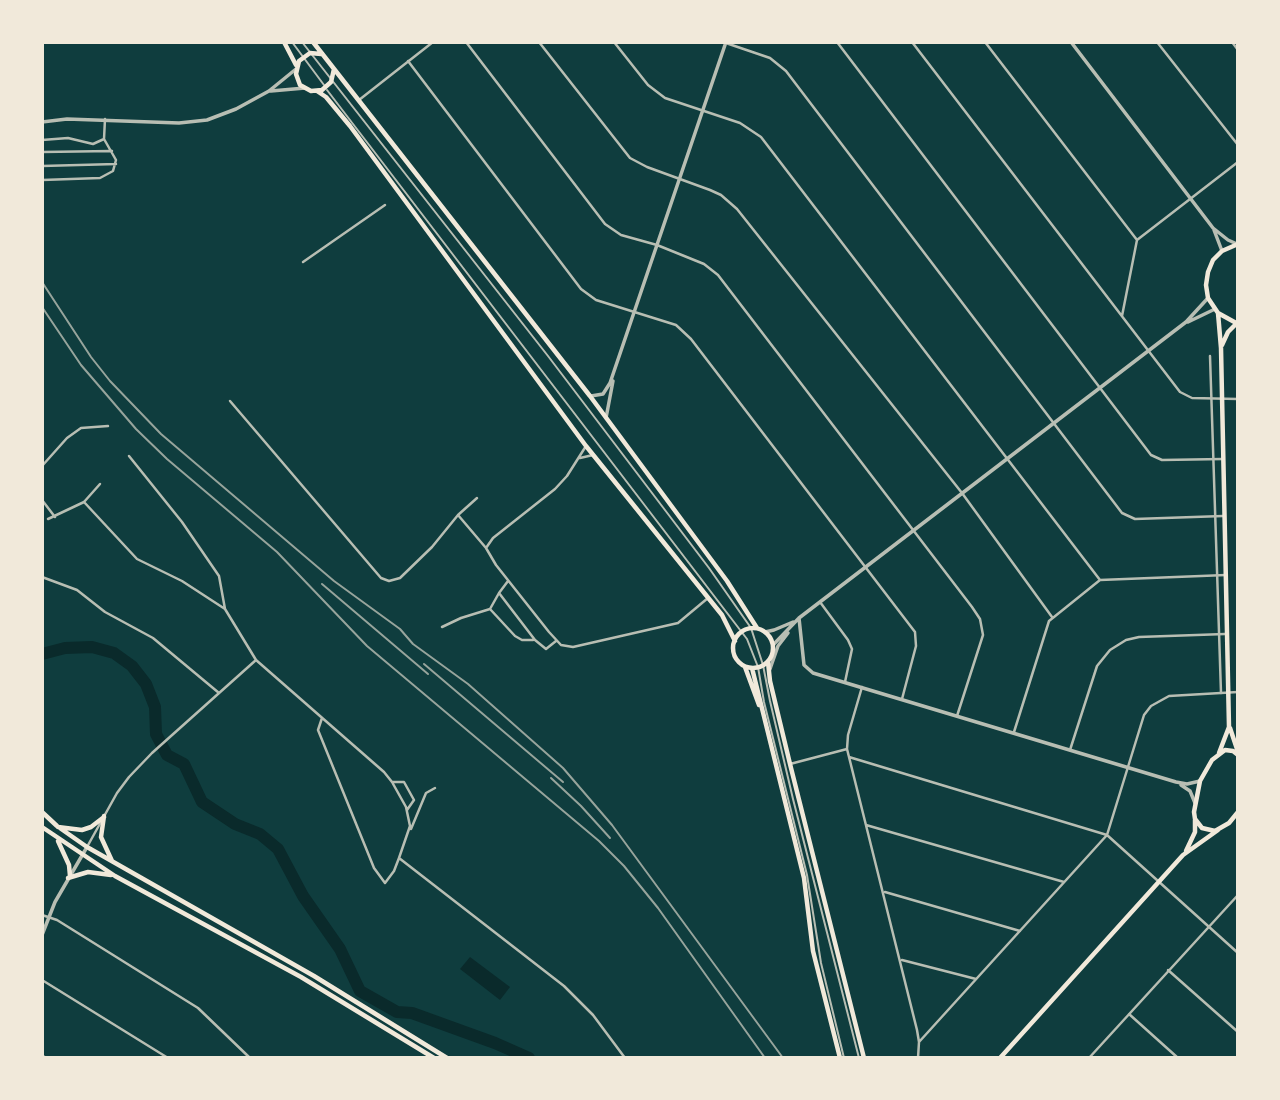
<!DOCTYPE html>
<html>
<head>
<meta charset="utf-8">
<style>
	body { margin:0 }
	#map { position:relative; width:1280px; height:1100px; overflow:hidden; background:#0f3d3e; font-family:Signika,sans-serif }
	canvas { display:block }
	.frame { position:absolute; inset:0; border:44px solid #f1e9da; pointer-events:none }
</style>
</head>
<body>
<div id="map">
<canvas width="1280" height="1100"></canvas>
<div class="frame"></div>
</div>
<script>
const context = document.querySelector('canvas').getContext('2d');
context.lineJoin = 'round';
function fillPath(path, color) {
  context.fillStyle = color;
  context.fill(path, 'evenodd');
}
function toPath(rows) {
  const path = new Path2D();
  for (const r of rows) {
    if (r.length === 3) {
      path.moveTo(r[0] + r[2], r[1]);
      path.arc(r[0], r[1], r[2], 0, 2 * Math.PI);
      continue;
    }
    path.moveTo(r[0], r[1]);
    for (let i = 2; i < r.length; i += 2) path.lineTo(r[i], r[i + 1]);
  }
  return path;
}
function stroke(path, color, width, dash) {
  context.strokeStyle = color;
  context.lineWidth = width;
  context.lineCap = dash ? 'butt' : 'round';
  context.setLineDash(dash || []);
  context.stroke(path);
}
const water = toPath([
	[470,957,510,987,500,1000,460,969]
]);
const river = toPath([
	[42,654,65,648,92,647,114,653,132,666,146,684,155,707,156,734,167,755,184,764,202,802,235,824,260,834,278,849,303,896,340,949,360,991,397,1012,412,1013,495,1043,529,1058]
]);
const service = toPath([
	[292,42,324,85],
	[302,42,548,356,709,568,751,628,763,665,770,701,793,799,859,1058],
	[327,90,747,639,758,667,764,702,807,875,821,963,844,1058]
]);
const pedestrian = toPath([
	[1210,356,1221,693]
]);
const minor = toPath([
	[466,42,605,224,621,235,657,245,704,264,718,275,972,607,980,619,983,635,957,716],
	[539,42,630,158,647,167,710,190,721,195,737,209,962,493,1052,617],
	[614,42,648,85,665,98,740,123,761,137,1100,580],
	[723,42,770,58,786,71,1122,513,1135,519,1223,516],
	[837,42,1151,455,1162,460,1223,459],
	[912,42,1180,392,1192,398,1238,399],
	[985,42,1137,240],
	[1157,42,1238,145],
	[1232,42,1238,50],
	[408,61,581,289,596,300,676,325,691,339,915,632,916,646,902,699],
	[359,100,433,42],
	[104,139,105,119],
	[42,140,68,138,93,144,104,139,116,160,113,171,100,178,42,180],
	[42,152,112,151],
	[42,166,116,164],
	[303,262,385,205],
	[1122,316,1137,240,1238,162],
	[230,401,381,578,389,581,400,578,432,547,458,515,486,548],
	[586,446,567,476,555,489,493,538,486,548,496,565,549,632,561,645,573,647,678,623,708,598],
	[129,456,182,522,219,576,225,609,256,660,384,772,392,782,406,807,410,826,399,858,564,986,593,1015,625,1058],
	[580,458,593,455],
	[42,466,67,438,81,428,108,426],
	[42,500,55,517],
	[84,502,137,559,182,581,225,609],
	[458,515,477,498],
	[48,519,84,502,100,484],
	[42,577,77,590,105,612,153,638,219,693],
	[508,581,499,593,535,640,546,649,556,641],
	[499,593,490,609,515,636,522,640,533,640],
	[820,602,848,640,852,649,845,682],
	[442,627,461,618,490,609],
	[862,687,848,735,847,749,917,1030,919,1042,918,1058],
	[322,718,318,730,374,868,385,883,394,871,399,858],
	[1014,732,1049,621,1100,580,1226,575],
	[1070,750,1097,666,1110,650,1126,640,1139,637,1225,634],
	[849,757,1107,835,1238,953],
	[790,764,847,749],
	[392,782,404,782,414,800,407,810],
	[866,825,1064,882],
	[411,829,426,793,435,788],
	[87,847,117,793,129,777,152,753,256,660],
	[885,892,1020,931],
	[42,915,57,920,198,1008,250,1058],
	[902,960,976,979],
	[1168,970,1238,1032],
	[42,980,168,1058],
	[1129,1014,1178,1058],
	[919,1042,1107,835,1144,715,1151,706,1169,696,1238,692],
	[1089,1058,1238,895]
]);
const tertiary = toPath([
	[1071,42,1213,228,1228,240,1237,244],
	[271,91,305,88],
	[42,122,67,119,179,123,207,120,236,109,269,91,296,69],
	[1214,230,1222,251],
	[1188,322,1215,309],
	[591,396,603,394,610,383,726,42],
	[606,418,613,381],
	[799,618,804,665,813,673,1176,782,1187,784,1200,781],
	[765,632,774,630,793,622],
	[773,645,799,618,1186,322,1208,298],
	[770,669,778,646,788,633],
	[1181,785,1190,791,1195,803],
	[42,935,55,902,87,847],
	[42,1056,45,1058]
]);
const secondary = toPath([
	[284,42,296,65],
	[313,42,590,396,727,581,757,628],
	[321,54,310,53,299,61,296,74,300,85,311,91,322,90,331,82,334,69],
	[317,91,326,97,350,126,586,446,722,615,735,641],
	[1238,244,1222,251,1213,260,1208,272,1206,285,1208,298,1218,313,1238,324],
	[1218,313,1221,348,1229,727,1219,753],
	[1222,345,1228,332,1237,323],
	[753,648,20],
	[768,662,770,681,790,764,864,1058],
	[745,667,759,705],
	[752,668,804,878,813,951,840,1058],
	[1230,728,1238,752],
	[1238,755,1233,751,1225,750,1212,760,1200,781,1194,812,1195,819,1202,828,1215,831,1229,823,1238,812],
	[42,812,57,826,87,847,314,976,447,1058],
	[104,816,101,837,112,861],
	[42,827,115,876,301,977,434,1058],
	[58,827,82,830,91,827,104,817],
	[58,841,69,865,70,876],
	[1186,851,1195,832,1195,820],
	[68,878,88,872,111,875],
	[1000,1058,1183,855,1218,830]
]);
const rail = toPath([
	[42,282,91,357,110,381,161,434,334,581,400,629,413,644,468,684,563,768,612,825,783,1058],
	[42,307,81,365,136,429,167,459,277,552,367,646,599,841,624,866,658,908,765,1058],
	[322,584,428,674],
	[424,664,563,782],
	[551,778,581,806,610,838]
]);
fillPath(water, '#0a2a2b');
stroke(river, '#0a2a2b', 12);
stroke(service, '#b8beb3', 2);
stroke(pedestrian, '#b8beb3', 2.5);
stroke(minor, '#b8beb3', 2.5);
stroke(tertiary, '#b8beb3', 3.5);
stroke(secondary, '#f1e9da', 4.5);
stroke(rail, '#97a49c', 2);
</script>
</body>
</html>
